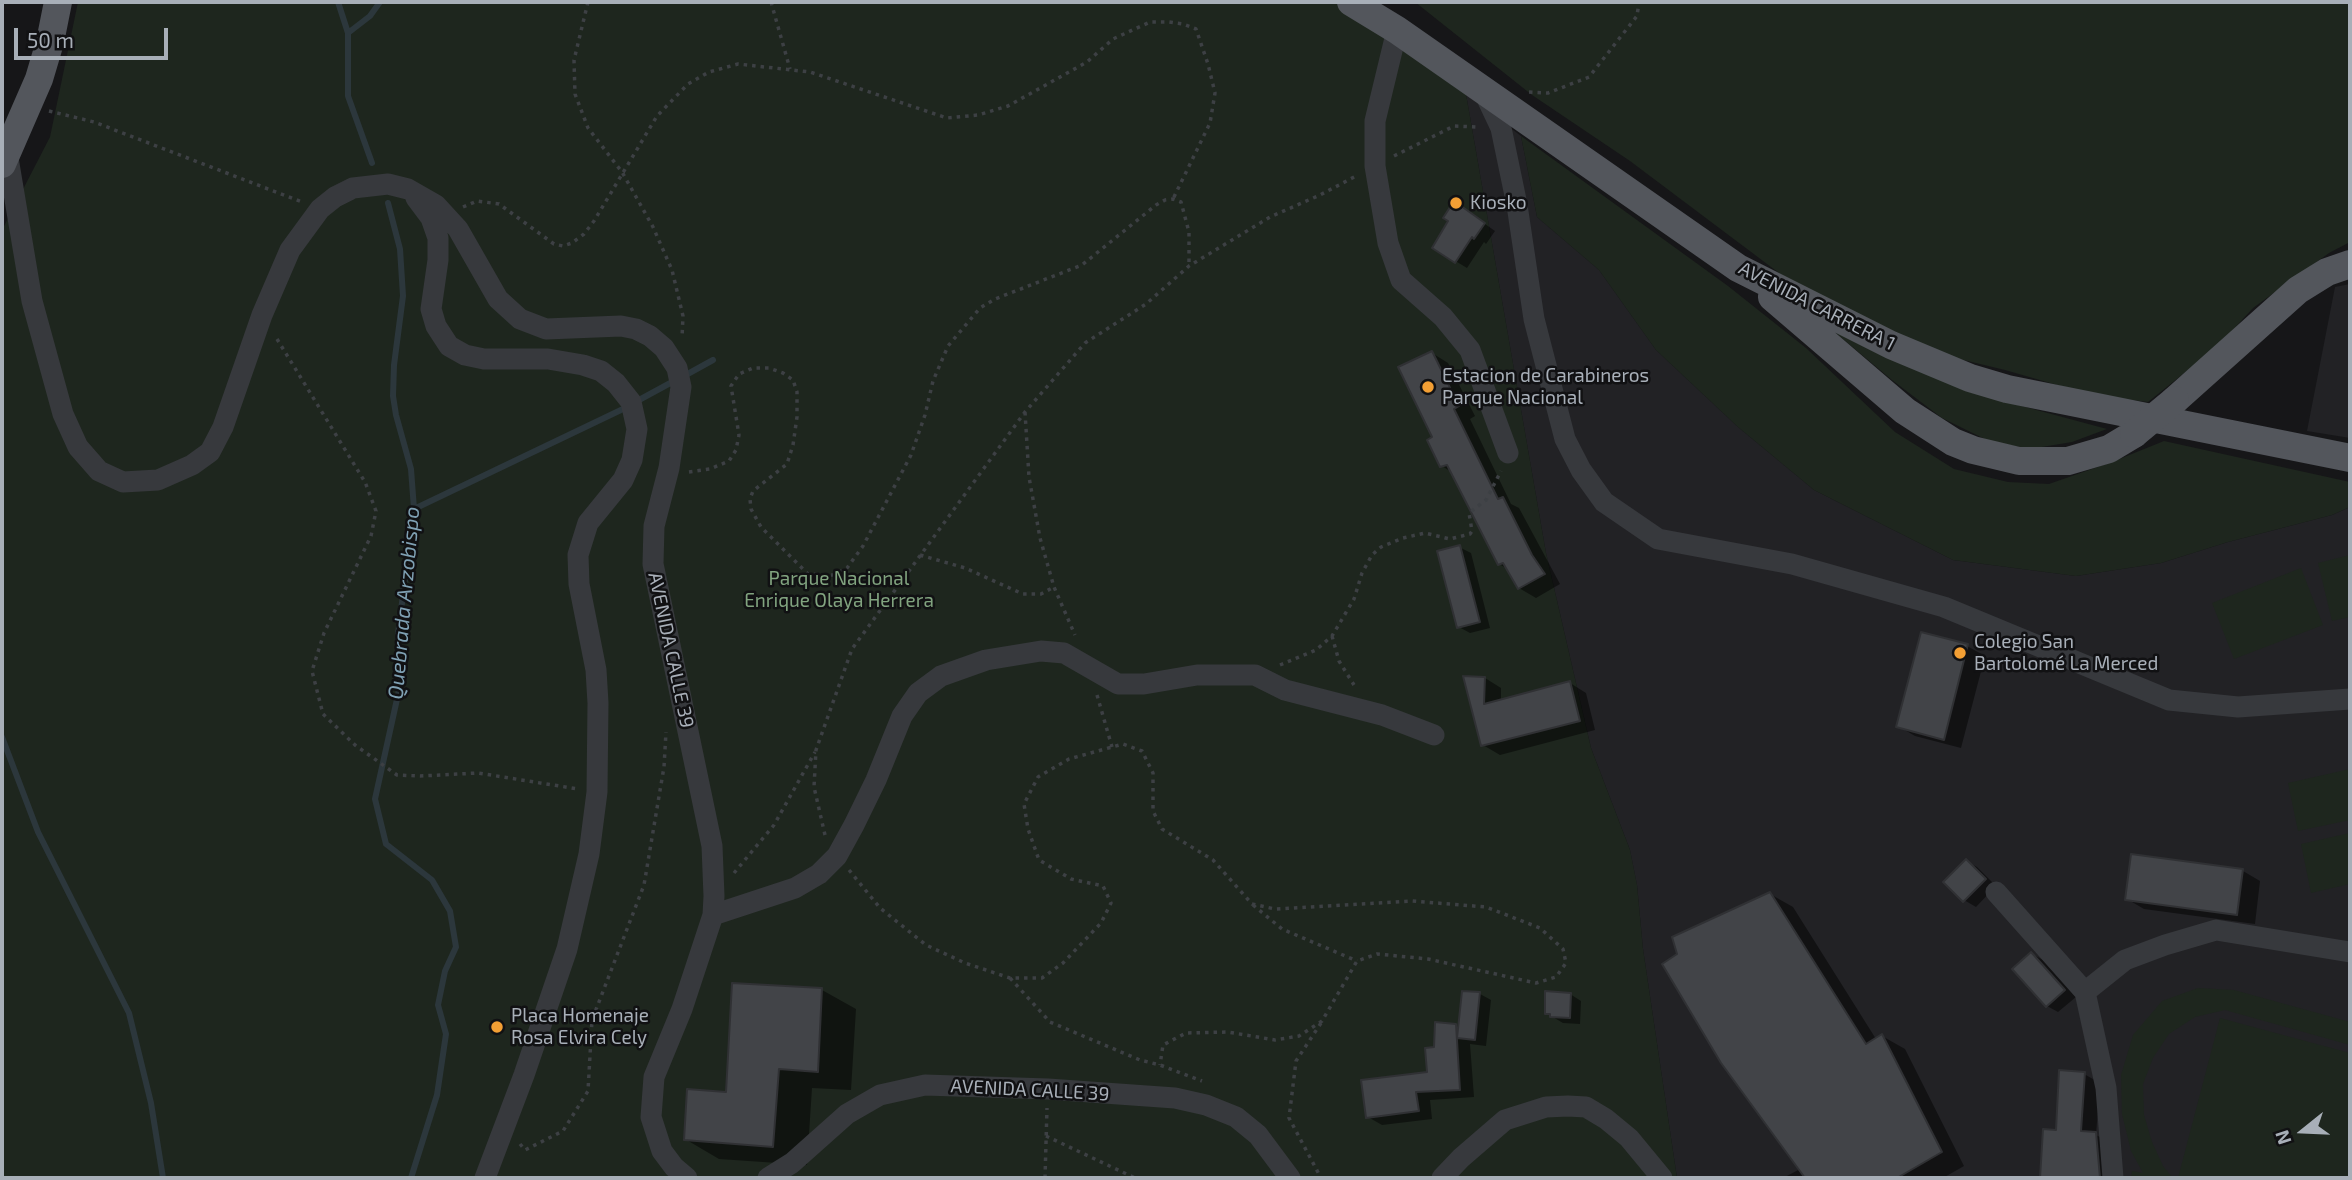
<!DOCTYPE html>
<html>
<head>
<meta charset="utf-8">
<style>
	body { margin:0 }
	#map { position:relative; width:2352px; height:1180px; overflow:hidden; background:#161618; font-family:"Exo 2",sans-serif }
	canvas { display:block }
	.frame { position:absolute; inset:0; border:4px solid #a8afb8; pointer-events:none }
	.north { position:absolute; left:2268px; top:1096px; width:70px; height:70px; -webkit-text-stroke:5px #111113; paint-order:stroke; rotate:252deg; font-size:19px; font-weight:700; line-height:28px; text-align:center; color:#a8afb8 }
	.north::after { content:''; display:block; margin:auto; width:24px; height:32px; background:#a8afb8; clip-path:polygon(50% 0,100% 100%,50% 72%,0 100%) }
	.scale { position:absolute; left:14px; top:28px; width:154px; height:32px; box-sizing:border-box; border:4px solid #a8afb8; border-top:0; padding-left:9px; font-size:21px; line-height:24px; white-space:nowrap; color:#a8afb8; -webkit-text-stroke:5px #111113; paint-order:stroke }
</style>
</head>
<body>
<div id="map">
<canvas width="2352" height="1180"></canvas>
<div class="frame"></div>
<div class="north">N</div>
<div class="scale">50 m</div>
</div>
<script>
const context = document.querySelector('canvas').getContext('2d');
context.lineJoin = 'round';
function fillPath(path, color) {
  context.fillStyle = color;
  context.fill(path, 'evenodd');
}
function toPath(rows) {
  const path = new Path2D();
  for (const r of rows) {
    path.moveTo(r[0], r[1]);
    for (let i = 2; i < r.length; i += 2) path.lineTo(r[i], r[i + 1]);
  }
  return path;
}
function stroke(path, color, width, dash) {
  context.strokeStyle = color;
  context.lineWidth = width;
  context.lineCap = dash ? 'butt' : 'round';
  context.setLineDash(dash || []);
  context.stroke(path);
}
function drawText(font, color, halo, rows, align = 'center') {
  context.font = font + ' "Exo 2",sans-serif';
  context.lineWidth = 5;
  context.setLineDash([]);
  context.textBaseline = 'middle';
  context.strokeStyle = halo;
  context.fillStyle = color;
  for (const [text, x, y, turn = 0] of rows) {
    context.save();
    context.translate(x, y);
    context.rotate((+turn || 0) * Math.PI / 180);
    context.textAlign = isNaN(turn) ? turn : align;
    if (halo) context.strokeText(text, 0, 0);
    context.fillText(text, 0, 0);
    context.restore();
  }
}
const built = toPath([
	[1466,94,1521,136,1537,217,1599,270,1656,350,1738,427,1814,490,1953,560,2076,576,2161,563,2228,542,2332,515,2350,507,2350,1178,1677,1178,1643,949,1637,885,1630,850,1591,748,1546,553],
	[2350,284,2350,438,2307,431,2335,287]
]);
const green = toPath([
	[78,2,1344,2,1466,94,1546,553,1591,748,1630,850,1637,885,1643,949,1677,1178,2,1178,2,230,50,137],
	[1415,2,2350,2,2350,242,2329,253,2253,308,2218,346,2148,402,2092,395,2005,370,1926,351,1799,288,1630,161,1532,95],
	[1521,136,1728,286,1806,348,1895,432,1954,469,2008,482,2049,484,2112,462,2164,441,2350,482,2350,507,2332,515,2228,542,2161,563,2076,576,1953,560,1814,490,1738,427,1656,350,1599,270,1537,217],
	[1832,330,1966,391,2107,429,2072,442,2030,449,1989,441,1942,418,1892,380],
	[2350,555,2350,617,2332,621,2318,563],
	[2301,568,2323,625,2234,659,2212,603],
	[2350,769,2350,820,2298,831,2288,783],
	[2350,833,2350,884,2311,893,2301,844],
	[2198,988,2234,990,2350,1022,2350,1045,2225,1010,2195,1017,2169,1034,2153,1058,2143,1084,2144,1115,2152,1142,2163,1166,2173,1178,2131,1178,2132,1171,2143,1173,2131,1151,2122,1114,2121,1075,2133,1035,2162,1001],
	[2220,1018,2350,1053,2350,1178,2178,1178]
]);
const shadow = toPath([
	[1465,210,1495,231,1486,244,1484,242,1467,268,1434,248],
	[1432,353,1448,363,1475,416,1470,419,1511,504,1519,508,1560,584,1536,598,1519,588,1508,569,1499,564,1453,473,1442,466,1434,438],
	[1459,547,1471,553,1490,628,1470,633,1459,627],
	[1967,646,1985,656,1961,748,1915,736,1898,726],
	[1485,678,1501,688,1501,701,1570,683,1586,693,1595,730,1500,755,1483,745],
	[1966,861,1977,867,1996,886,1976,907,1964,900],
	[2243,871,2260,881,2255,924,2144,909,2127,899],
	[1770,894,1793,907,1876,1039,1882,1036,1905,1049,1964,1166,1943,1178,1783,1178,1800,1169],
	[2032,954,2043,960,2076,997,2058,1012,2047,1006],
	[733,984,822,990,856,1009,851,1090,812,1088,807,1165,719,1159,685,1139,727,1094],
	[1480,994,1491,1000,1486,1046,1470,1044,1474,1097,1430,1100,1432,1119,1382,1125,1368,1117,1429,1074,1435,1049,1455,1025,1460,1028],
	[1570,994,1581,1001,1580,1024,1563,1023,1546,1013],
	[2084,1074,2100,1083,2096,1135,2112,1143,2115,1178,2042,1178,2045,1131,2058,1132]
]);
const stream = toPath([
	[338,2,348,33,348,96,372,163],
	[348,33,370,16,380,2],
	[388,203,400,249,403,296,394,365,393,396,396,415,411,469,414,509,398,634,401,681,375,799,386,844,432,880,450,911,456,947,445,971,438,1005,446,1034,437,1095,411,1178],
	[684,376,713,360],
	[639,400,674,381],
	[414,509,623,409],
	[2,737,38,832,129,1013,151,1103,163,1178]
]);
const building = toPath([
	[1454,201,1485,223,1474,239,1472,237,1455,263,1432,248,1448,221,1443,218,1454,201],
	[1432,351,1459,406,1454,409,1498,499,1503,497,1532,555,1545,574,1518,589,1503,563,1498,565,1447,465,1440,467,1427,440,1432,437,1398,367,1432,351],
	[1460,545,1480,622,1457,628,1437,551,1460,545],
	[1921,632,1968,644,1944,740,1896,727,1921,632],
	[1463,676,1485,677,1484,704,1570,681,1580,721,1481,746,1463,676],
	[2131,854,2243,869,2237,915,2125,900,2131,854],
	[1966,859,1986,879,1963,902,1943,882,1966,859],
	[1770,892,1866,1044,1882,1034,1942,1152,1897,1178,1805,1178,1721,1063,1662,964,1677,954,1672,937,1770,892],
	[2031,952,2065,990,2046,1007,2012,969,2031,952],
	[732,983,822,988,818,1072,779,1069,773,1147,684,1140,687,1089,726,1092,732,983],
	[1462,991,1480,992,1475,1040,1457,1038,1462,991],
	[1545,991,1571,993,1570,1018,1550,1017,1550,1014,1545,1014,1545,991],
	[1435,1022,1456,1024,1460,1090,1416,1092,1419,1111,1366,1118,1361,1080,1427,1072,1425,1048,1434,1047,1435,1022],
	[2059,1070,2085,1072,2081,1131,2096,1132,2100,1178,2040,1178,2043,1129,2056,1130,2059,1070]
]);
const path = toPath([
	[588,2,574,60,575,94,588,128,622,172,653,227,672,270,683,316,682,338],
	[771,2,790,69],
	[1529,92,1548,93,1589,77,1637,16,1639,2],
	[49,111,94,122,302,202],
	[1394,156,1454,126,1477,127],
	[463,207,477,201,499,204,554,244,563,246,572,243,584,234,594,221,657,116,688,84,709,72,738,64,810,72,947,118,978,115,1008,106,1087,62,1113,39,1150,22,1169,22,1183,24,1196,29,1208,64,1215,93,1210,123,1173,199],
	[277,339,365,482,376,511,371,536,324,633,312,671,323,714,355,745,397,775,420,776,478,773,578,789],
	[1025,412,1029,477,1040,538,1054,587,1075,635],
	[689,472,710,469,729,461,736,450,739,435,731,386,739,374,753,368,769,368,783,373,793,380,797,392,797,417,793,445,787,464,753,491,750,499,751,509,761,527,808,574,833,575,847,568,863,546,911,455,925,415,933,381,948,346,980,308,995,299,1082,265,1156,205,1165,200,1173,199,1181,202,1189,232,1189,266],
	[920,555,965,568,1023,594,1041,594,1054,587],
	[1332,636,1339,661,1354,685],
	[1280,665,1316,650,1332,636,1354,599,1362,573,1372,555,1381,547,1403,538,1425,533,1450,539,1470,534,1472,531,1469,513,1486,500,1501,471],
	[1097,695,1112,747],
	[825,835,814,787,816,750,852,649,1025,412,1085,343,1146,304,1189,266,1270,217,1320,195,1356,176],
	[849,870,880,908,926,945,965,963,1010,978,1042,978,1063,963,1101,923,1111,903,1103,886,1071,879,1039,860,1028,829,1024,804,1038,777,1069,759,1123,744,1142,751,1153,773,1153,811,1162,829,1213,860,1252,904,1275,909,1412,901,1486,907,1540,928,1563,949,1566,963,1556,977,1536,983,1428,959,1377,954,1357,961,1322,1021,1299,1036,1275,1040,1228,1032,1186,1033,1163,1045,1160,1065],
	[734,873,774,825,815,752],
	[1253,905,1282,929,1357,961],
	[1010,978,1050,1022,1140,1060,1160,1065,1202,1081],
	[1321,1023,1296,1061,1289,1118,1321,1178],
	[1046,1136,1135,1178],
	[520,1144,525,1150,563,1131,588,1091,592,1020,644,885,664,767,666,732],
	[1045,1178,1047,1108]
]);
const minor = toPath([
	[1397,30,1375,121,1375,166,1388,243,1401,280,1443,317,1470,350,1508,453],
	[1484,92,1501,128,1517,205,1534,319,1565,439,1581,470,1604,502,1658,539,1792,564,1944,607,2169,700,2238,707,2350,699],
	[6,146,32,301,63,414,78,447,99,471,123,482,158,480,192,465,210,452,223,427,262,315,290,250,320,209,335,197,353,188,388,184,408,189,436,205,458,229,498,299,520,319,546,329,621,326,636,329,650,336,664,348,677,368,681,387,669,468,654,526,653,564,712,846,714,896,713,915,682,1009,654,1077,651,1117,662,1151,674,1167,687,1178],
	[416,198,431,218,438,238,438,260,431,309,436,326,449,346,465,355,484,359,548,359,583,365,601,371,616,383,631,402,637,429,632,460,623,480,588,523,578,555,579,584,596,670,598,703,597,792,589,854,567,949,524,1075,485,1178],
	[1996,892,2085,992],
	[713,915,795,888,819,874,837,856,854,825,876,780,902,716,918,693,941,676,986,660,1041,651,1064,653,1118,684,1144,684,1197,675,1255,675,1285,690,1382,715,1434,735],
	[768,1178,792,1163,847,1114,880,1095,925,1085,1048,1089,1175,1098,1206,1105,1236,1117,1258,1135,1290,1178],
	[1442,1178,1461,1158,1505,1120,1546,1107,1568,1106,1586,1107,1606,1119,1629,1138,1662,1178],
	[2113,1178,2106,1088,2085,992,2125,960,2165,945,2216,930,2350,952]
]);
const major = toPath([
	[1351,2,1397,30,1738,268,1891,345,1970,378,2007,389,2350,458],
	[2,164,39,79,50,42,58,2],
	[1772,297,1905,411,1953,442,1973,450,2019,461,2068,461,2109,449,2134,434],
	[2175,400,2298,290,2327,272,2350,264]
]);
const majorBridge = toPath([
	[2134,434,2175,400]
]);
const markers = [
	[1456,203,7,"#f39f34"],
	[1428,387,7,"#f39f34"],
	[1960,653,7,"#f39f34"],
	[497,1027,7,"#f39f34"]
];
const poiNames = [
	["Kiosko",1470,203],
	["Estacion de Carabineros",1442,376],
	["Parque Nacional",1442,398],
	["Colegio San",1974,642],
	["Bartolomé La Merced",1974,664],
	["Placa Homenaje",511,1016],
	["Rosa Elvira Cely",511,1038]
];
const streetNames = [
	["AVENIDA CARRERA 1",1817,306,27],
	["AVENIDA CALLE 39",671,650,78],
	["AVENIDA CALLE 39",1030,1090,3]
];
const parkNames = [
	["Parque Nacional",839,579],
	["Enrique Olaya Herrera",839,601]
];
const waterNames = [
	["Quebrada Arzobispo",404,603,-85]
];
fillPath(built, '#222225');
fillPath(green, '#1e261e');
fillPath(shadow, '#0007');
stroke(stream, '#2c373c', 6);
fillPath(building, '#424448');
stroke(building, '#303134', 2);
stroke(path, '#3d4044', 3.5, [3.5, 5]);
stroke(minor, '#37393d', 21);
stroke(major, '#53565c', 28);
stroke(majorBridge, '#53565c', 28);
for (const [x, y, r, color] of markers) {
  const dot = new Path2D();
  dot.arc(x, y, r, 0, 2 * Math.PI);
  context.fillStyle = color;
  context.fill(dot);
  stroke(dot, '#111113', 2.5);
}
drawText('19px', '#a8afb8', '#111113', poiNames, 'left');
drawText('19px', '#a8afb8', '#111113', streetNames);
drawText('19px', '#81a37f', '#111113', parkNames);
drawText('italic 21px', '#7fa0b3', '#111113', waterNames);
</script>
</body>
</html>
